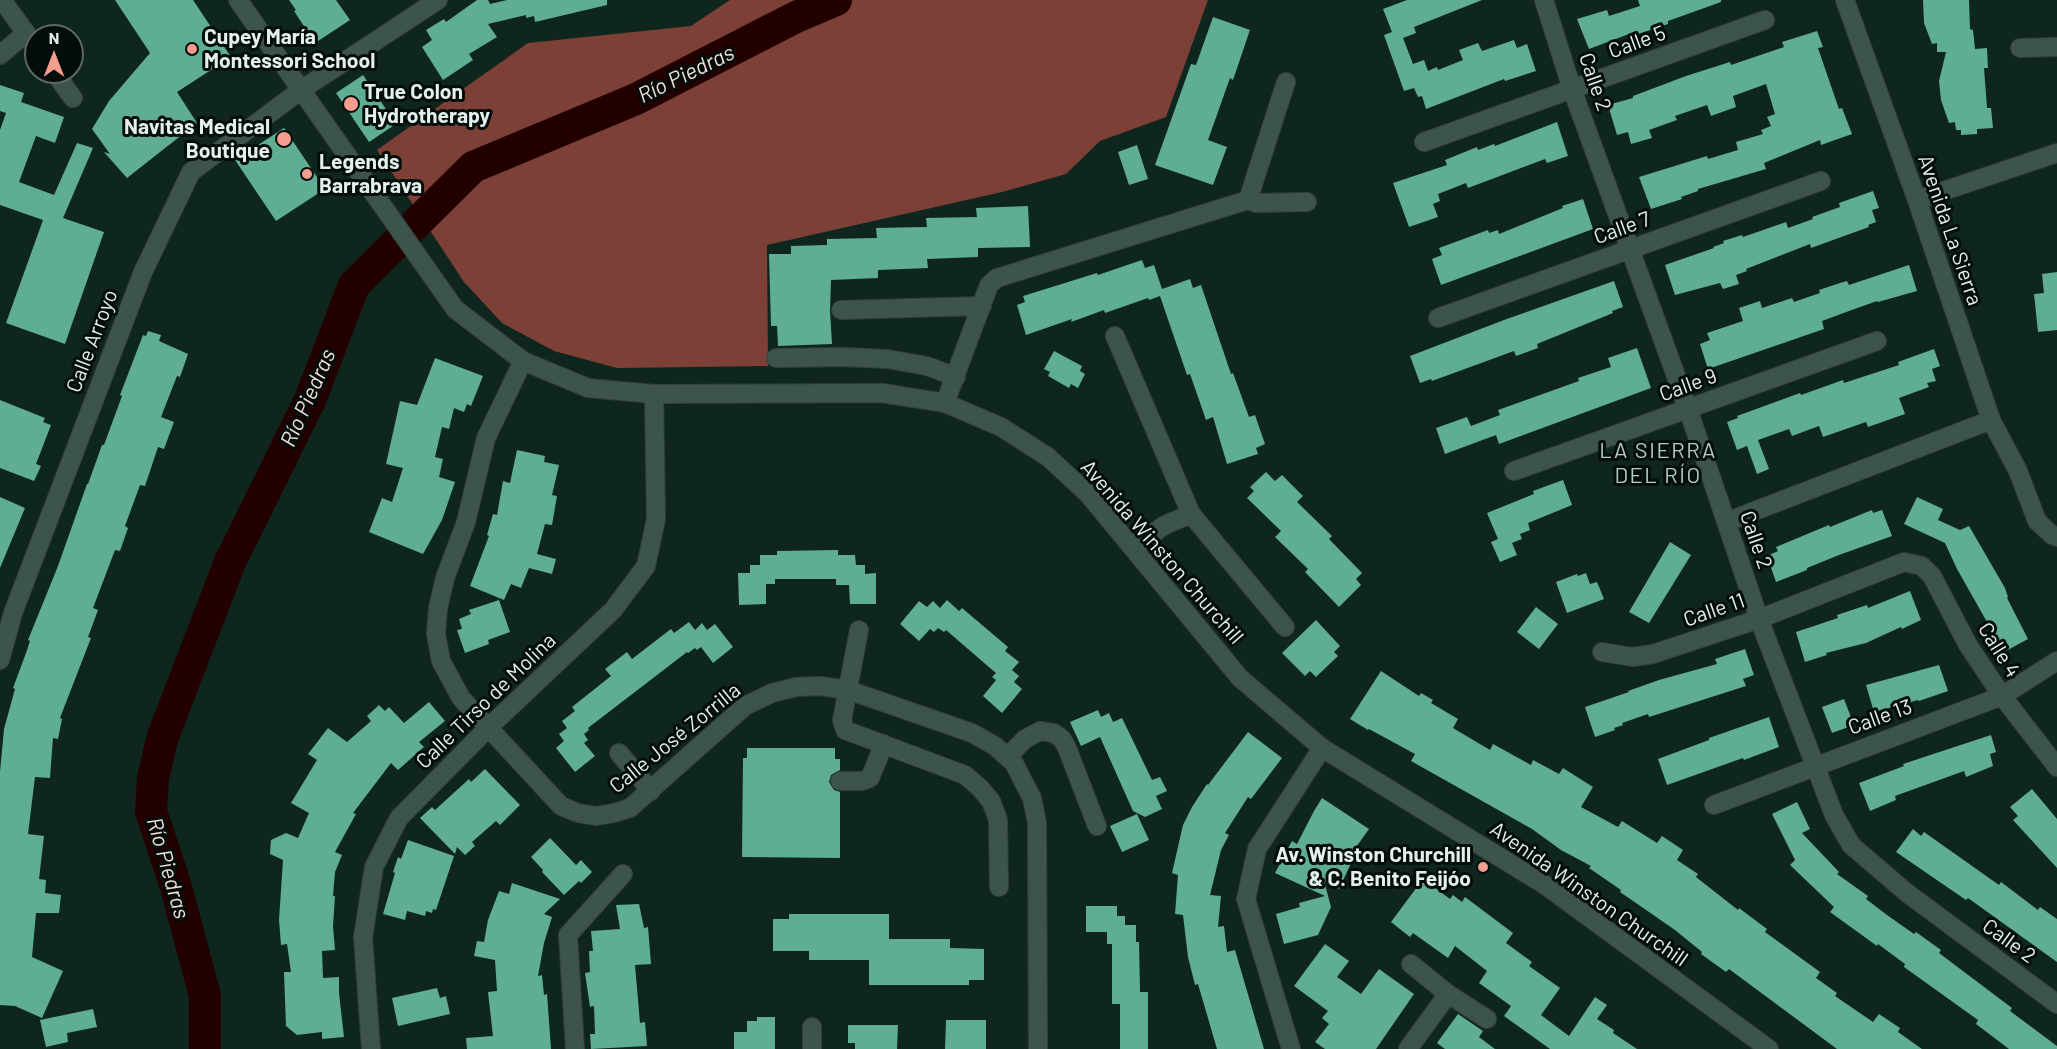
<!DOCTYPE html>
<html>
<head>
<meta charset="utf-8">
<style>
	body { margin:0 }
	#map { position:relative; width:2057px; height:1049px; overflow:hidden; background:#0f261f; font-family:Barlow,sans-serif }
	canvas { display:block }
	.north { position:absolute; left:24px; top:24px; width:60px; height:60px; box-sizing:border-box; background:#050d0a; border:2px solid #5e6864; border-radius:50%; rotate:0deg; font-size:16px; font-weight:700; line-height:24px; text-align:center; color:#e3f0eb }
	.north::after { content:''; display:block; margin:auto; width:21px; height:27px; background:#f59d8e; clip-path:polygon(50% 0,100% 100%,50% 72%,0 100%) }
</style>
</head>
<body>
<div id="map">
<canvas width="2057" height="1049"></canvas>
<div class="north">N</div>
</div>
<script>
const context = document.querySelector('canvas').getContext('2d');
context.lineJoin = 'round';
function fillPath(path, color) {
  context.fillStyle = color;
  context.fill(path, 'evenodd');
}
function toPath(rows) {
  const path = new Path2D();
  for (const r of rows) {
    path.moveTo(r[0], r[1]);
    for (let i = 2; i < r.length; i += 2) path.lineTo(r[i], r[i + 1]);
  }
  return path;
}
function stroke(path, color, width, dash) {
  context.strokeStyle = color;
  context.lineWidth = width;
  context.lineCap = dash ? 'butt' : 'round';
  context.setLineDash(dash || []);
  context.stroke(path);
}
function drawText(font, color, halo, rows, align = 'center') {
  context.font = font + ' Barlow,sans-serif';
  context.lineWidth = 6;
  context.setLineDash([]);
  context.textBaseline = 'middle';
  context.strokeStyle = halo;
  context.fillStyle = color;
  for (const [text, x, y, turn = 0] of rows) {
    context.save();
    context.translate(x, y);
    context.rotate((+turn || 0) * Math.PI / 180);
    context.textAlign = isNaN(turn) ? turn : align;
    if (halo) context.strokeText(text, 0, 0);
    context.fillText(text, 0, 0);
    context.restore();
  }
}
const forest = toPath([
	[730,0,1208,0,1166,117,1100,141,1066,174,1002,192,767,245,768,366,617,368,554,351,502,323,464,282,377,150,528,43,691,26]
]);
const river = toPath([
	[205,1049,205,996,176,887,151,811,153,778,163,736,230,562,310,400,354,285,473,167,636,99,796,17,836,0]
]);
const building = toPath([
	[115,0,193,0,231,57,177,92,197,123,127,178,104,152,110,154,92,129,109,101,150,53],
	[289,0,336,0,350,20,315,43,294,11,296,10],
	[477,0,488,0,490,4,507,0,607,0,607,5,535,22,534,16,526,18,526,15,488,24,497,37,469,54,473,60,443,80,422,47,432,40,426,30,444,19,446,22],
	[1407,0,1482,0,1414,27,1416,33,1403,38,1413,64,1424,60,1428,71,1437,67,1438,70,1463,60,1459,50,1478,43,1482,51,1514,40,1517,48,1527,44,1536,71,1505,81,1504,79,1426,109,1422,96,1418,97,1414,88,1404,91,1384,35,1392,32,1383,9],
	[1638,0,1721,0,1721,2,1668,21,1668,24,1638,34,1637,31,1589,49,1577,19,1607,10,1609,16,1640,6],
	[1923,0,1969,0,1970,29,1973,30,1975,49,1987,48,1988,68,1984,68,1987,108,1991,108,1993,128,1977,129,1977,134,1961,135,1961,130,1956,130,1955,122,1949,123,1941,100,1939,81,1946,52,1937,52,1937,43,1932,44,1924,23],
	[1213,17,1250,30,1233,80,1230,78,1208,140,1227,147,1213,185,1155,165,1191,64,1196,65],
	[1817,31,1823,47,1818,48,1831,86,1839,109,1842,108,1852,134,1821,145,1820,140,1764,163,1766,169,1698,189,1698,191,1681,197,1682,199,1651,209,1639,177,1707,156,1708,159,1738,150,1736,142,1763,134,1761,130,1771,126,1767,117,1775,114,1766,84,1733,96,1736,107,1711,116,1707,105,1675,116,1677,120,1649,130,1652,138,1631,144,1628,132,1617,135,1608,105,1633,98,1633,96,1686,76,1730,62,1731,65,1784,47,1782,42],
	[363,75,396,124,369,142,336,93],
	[0,85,24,93,21,102,64,117,55,143,36,136,19,182,54,195,77,143,93,148,63,218,104,232,65,344,6,323,43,220,0,205,0,130,6,113,0,111],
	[1557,122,1568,156,1547,163,1545,159,1468,188,1466,183,1438,194,1440,201,1433,204,1438,217,1409,227,1393,183,1447,165,1445,160,1477,147,1478,150,1494,144,1495,146],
	[284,128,325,189,276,221,235,160],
	[1137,145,1148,179,1129,185,1118,152],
	[1873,191,1879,208,1872,210,1876,222,1868,225,1869,227,1811,248,1810,244,1746,269,1747,271,1736,275,1739,284,1723,289,1720,283,1675,295,1665,265,1714,248,1713,247,1724,243,1723,241,1742,235,1743,237,1786,222,1788,228,1813,219,1812,217,1840,207,1839,203],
	[1583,199,1593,229,1441,285,1432,259,1442,255,1439,248,1488,230,1489,233,1498,230,1499,234,1563,208,1562,206],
	[1028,206,1030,247,978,248,978,257,927,259,928,268,878,270,878,278,831,280,830,311,832,344,778,346,777,326,771,326,769,254,791,254,791,246,827,245,827,239,877,238,876,228,927,227,926,218,977,217,976,208],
	[1142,260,1145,268,1154,265,1162,289,1190,279,1193,288,1201,285,1231,374,1233,373,1249,417,1255,415,1265,444,1256,448,1258,454,1227,464,1213,417,1206,420,1190,374,1187,375,1160,296,1149,300,1148,298,1105,313,1104,310,1071,322,1072,319,1026,335,1017,305,1025,302,1023,296,1097,273,1098,275],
	[1909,265,1917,291,1878,302,1877,301,1849,311,1822,321,1824,329,1708,369,1700,344,1710,340,1707,333,1743,321,1739,308,1760,301,1762,308,1792,298,1794,302,1820,293,1819,290,1840,283,1847,281,1849,285],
	[2057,272,2057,330,2038,332,2034,294,2044,293,2042,274],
	[1614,281,1623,307,1612,311,1613,313,1537,344,1538,348,1516,356,1514,351,1432,381,1431,379,1420,383,1410,356,1504,320],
	[148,331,161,335,159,341,188,354,180,377,177,376,161,417,174,422,164,449,158,447,145,486,140,485,125,526,128,528,120,551,115,550,93,608,98,610,88,637,91,638,60,718,62,719,58,739,53,738,50,778,35,777,28,834,44,836,39,879,46,880,45,893,61,895,59,913,36,913,32,957,63,971,42,1018,15,1006,0,1005,0,772,4,729,15,689,13,688,26,653,30,641,28,640,58,566,87,484,88,484,102,445,104,445,122,396,120,395,143,335,146,336],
	[1637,348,1651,388,1499,444,1496,435,1445,454,1436,428,1467,417,1471,426,1500,415,1498,410,1579,381,1578,378,1611,367,1608,358],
	[1934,349,1940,366,1932,369,1936,381,1927,383,1929,387,1899,398,1905,414,1868,427,1866,422,1823,437,1819,426,1792,436,1789,429,1758,440,1769,469,1757,474,1747,446,1737,450,1727,422,1738,418,1737,416,1800,393,1801,395,1843,380,1844,383,1899,365,1898,362],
	[1054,351,1082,366,1080,371,1085,374,1078,388,1071,384,1069,388,1048,376,1050,372,1044,369],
	[435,358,483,376,471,406,467,404,464,412,454,408,449,429,442,427,435,457,443,459,439,477,455,482,442,520,423,554,369,532,382,498,392,502,403,468,386,464,400,401,417,405],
	[0,400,45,418,43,422,51,425,36,464,41,466,34,481,0,468],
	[517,450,545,456,544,462,559,465,552,495,557,496,552,525,545,524,537,554,556,559,552,574,529,568,521,588,511,584,504,600,470,586,489,536,487,535,493,514,497,515,503,481,510,483],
	[1266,472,1275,481,1282,475,1303,496,1297,502,1332,536,1329,539,1362,573,1356,579,1361,585,1339,607,1305,572,1308,569,1275,537,1281,531,1247,498,1254,491,1250,487],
	[1563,480,1572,505,1528,523,1530,530,1520,534,1522,539,1512,543,1517,555,1500,562,1491,542,1498,539,1487,513,1534,494,1533,491],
	[0,497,25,508,0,568],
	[1917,497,1943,509,1938,520,1960,530,1969,526,2005,588,2008,597,2007,598,2028,639,2004,652,1957,569,1945,543,1904,524],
	[1872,510,1873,513,1882,510,1892,536,1839,555,1807,568,1807,570,1776,582,1767,556,1778,551,1776,547,1829,525,1830,527],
	[1670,542,1691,555,1649,623,1629,612],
	[838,550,838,555,855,555,856,565,865,565,865,574,876,573,876,604,850,604,849,585,836,585,836,579,775,579,775,584,766,584,766,604,739,605,738,573,750,573,750,565,760,565,760,555,777,555,777,551],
	[1586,573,1590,584,1597,582,1604,599,1567,613,1556,582,1577,574,1578,576],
	[1910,591,1921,620,1902,629,1901,627,1866,643,1826,653,1827,655,1805,662,1796,632,1838,618,1837,615,1867,605,1868,608],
	[499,600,510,632,488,640,489,644,465,653,457,630,462,629,459,619,471,614,469,610],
	[947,600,959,611,962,608,1008,647,1005,651,1019,662,1012,670,1019,676,1014,682,1022,689,1002,713,983,696,996,680,992,677,996,673,990,668,946,630,944,632,938,628,934,632,930,629,919,641,900,624,919,601,927,607,933,601,940,608],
	[1536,607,1558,624,1539,649,1517,632],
	[1316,620,1340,646,1334,652,1338,656,1316,677,1310,671,1305,676,1282,653],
	[689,622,695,630,702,623,707,630,715,624,733,647,713,663,701,647,697,650,695,648,688,653,687,652,588,728,589,730,584,734,588,740,584,743,595,756,575,772,556,748,564,741,559,734,567,728,562,721,575,711,572,707,611,676,605,669,627,652,632,659,671,629,674,633],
	[1745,649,1754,675,1743,679,1746,686,1649,717,1648,714,1622,723,1623,725,1614,728,1615,730,1595,737,1585,707,1629,692,1628,691,1659,680,1717,664,1715,659],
	[1939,665,1948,691,1919,701,1918,700,1874,712,1866,685],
	[1381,671,1419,696,1421,693,1433,700,1431,703,1458,719,1453,728,1490,750,1493,744,1531,765,1533,760,1559,774,1563,768,1593,787,1581,807,1618,827,1622,821,1657,843,1662,836,1683,850,1677,860,1698,874,1696,877,1738,910,1739,908,1767,929,1765,932,1820,972,1816,978,1837,993,1835,996,1873,1022,1879,1014,1900,1028,1898,1032,1922,1049,1837,1049,1729,969,1726,972,1701,954,1702,952,1675,930,1620,892,1621,890,1589,868,1591,866,1561,850,1532,829,1411,761,1415,754,1369,729,1368,730,1350,719],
	[1844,699,1854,725,1832,733,1822,707],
	[429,702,445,721,419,742,424,747,398,770,391,763,353,813,356,814,335,852,342,855,335,872,333,896,335,896,333,926,335,950,322,951,323,978,339,977,339,993,344,1037,322,1039,322,1032,297,1035,286,1026,284,972,291,972,287,944,281,945,279,920,283,860,270,854,271,840,286,833,298,838,309,813,291,803,317,760,308,754,328,728,347,742,371,721,367,716,379,705,385,711,389,707,404,723],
	[1098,710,1101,717,1109,713,1113,722,1122,718,1152,780,1160,777,1167,791,1156,796,1162,809,1145,817,1133,811,1100,737,1081,746,1070,722],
	[1769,717,1779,747,1744,760,1743,758,1667,785,1658,759,1709,740,1709,738],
	[1248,732,1282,758,1251,799,1248,797,1225,833,1229,835,1221,850,1210,895,1221,896,1218,927,1224,926,1227,952,1235,950,1264,1049,1217,1049,1198,984,1195,985,1188,957,1183,915,1175,914,1178,875,1172,873,1183,825,1192,807,1207,784,1208,785],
	[1991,735,1996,752,1990,754,1993,766,1966,777,1964,771,1895,796,1896,800,1870,811,1859,783,1904,766,1903,764],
	[747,748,835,748,835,759,840,759,840,770,831,775,829,782,834,790,840,792,840,858,742,857,743,758,747,758],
	[485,769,520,805,500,825,496,821,472,842,475,846,465,855,457,847,455,854,420,818,432,807,435,810,469,779,471,782],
	[2032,789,2057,819,2057,868,2013,820,2018,816,2010,807],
	[1322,798,1369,829,1349,857,1353,859,1339,889,1324,881,1331,907,1318,935,1284,944,1276,914,1300,907,1299,903,1325,896,1275,873,1292,841,1297,844,1314,811],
	[1797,802,1810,829,1802,833,1839,872,1837,874,1868,896,1866,899,1887,915,1914,934,1916,932,1941,950,1939,953,2012,1008,2010,1011,2057,1046,2057,1049,2009,1049,1976,1024,1978,1020,1904,967,1905,964,1878,944,1877,946,1830,912,1834,907,1790,865,1795,860,1772,814],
	[1137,814,1149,840,1122,852,1110,826],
	[1913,829,1921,836,1924,832,1999,885,2001,882,2038,910,2040,907,2057,919,2057,962,1968,898,1966,900,1896,852],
	[550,838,576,865,581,860,592,872,581,883,579,881,564,895,542,872,543,870,531,857],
	[408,840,454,856,436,910,433,909,432,913,426,911,425,916,407,911,405,920,383,914,395,873,393,872,398,857,401,859],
	[1423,879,1450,899,1453,895,1462,902,1465,897,1513,933,1506,943,1532,962,1529,966,1560,988,1541,1015,1569,1036,1595,997,1607,1005,1597,1019,1614,1030,1613,1033,1637,1049,1550,1049,1504,1016,1511,1006,1479,983,1487,971,1455,946,1448,958,1413,933,1410,937,1391,922],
	[512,883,560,899,544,914,552,917,544,943,538,976,542,975,544,995,547,994,551,1049,467,1049,466,1038,493,1036,488,992,497,991,495,960,474,956,477,941,484,942,488,920,499,891,509,894],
	[639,904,644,928,648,927,651,964,635,965,640,1023,645,1022,647,1046,591,1049,590,1034,595,1034,594,1006,590,1007,585,973,590,972,589,951,593,951,591,931,620,929,616,905],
	[1086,906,1117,906,1117,916,1125,916,1125,925,1136,925,1136,942,1139,942,1140,992,1148,992,1148,1049,1120,1049,1120,1004,1112,1004,1112,944,1107,944,1107,932,1086,932],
	[789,914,889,914,889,939,950,939,950,948,984,949,984,980,969,980,969,985,869,985,869,960,809,960,809,951,773,951,773,919,789,919],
	[1325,944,1349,961,1337,977,1361,994,1379,969,1414,994,1376,1049,1325,1049,1315,1042,1329,1024,1322,1018,1328,1011,1294,986],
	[437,988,440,998,446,996,450,1014,398,1026,392,998],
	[93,1009,97,1027,67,1033,68,1042,46,1047,40,1020],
	[1458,1014,1483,1031,1479,1037,1495,1049,1445,1049,1437,1043],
	[757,1017,775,1017,775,1049,734,1049,734,1032,747,1032,747,1021,757,1021],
	[946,1020,986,1020,986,1049,945,1049],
	[848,1025,898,1025,897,1049,855,1049,855,1043,848,1043]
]);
const minor = toPath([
	[2,0,36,47],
	[238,0,455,309,523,361,588,388,654,394,882,393,945,403,1001,427,1048,457,1088,494,1240,678,1322,748,1545,885,1769,1049],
	[1544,0,1572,89,1688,409,1759,619,1834,815,1851,845,1907,893,2057,1004],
	[1845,0,1917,200,1991,420,2018,471,2037,521,2052,535,2057,537],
	[2020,48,2057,47],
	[0,55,26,33],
	[54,72,73,98],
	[1424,142,1765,20],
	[1248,200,1286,82],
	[1917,200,2057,153],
	[841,310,982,306],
	[1438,318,1821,181],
	[1115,336,1191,514,1285,627],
	[776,358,845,357,887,359,927,366,956,377],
	[523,361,486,438,466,522,445,578,438,608,436,634,441,661,461,698,561,806,578,813,596,816,614,813,630,808,745,706,772,693,796,687,820,686,848,690,972,733,995,746,1014,763,1022,779,1032,798,1037,823,1038,1049],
	[945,403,989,285,997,278,1248,200,1256,203,1307,202],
	[1514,471,1877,341],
	[1726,522,1991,420],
	[1133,547,1165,525,1191,514],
	[859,630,842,720,845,730,965,775,980,788,991,801,998,820,999,887],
	[1602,652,1633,657,1653,654,1759,619,1904,562,1922,566,1932,576,1968,645,2002,696,2057,767],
	[0,660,13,613,143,272,191,172,301,90,438,0],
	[619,753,651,791],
	[1007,757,1025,739,1040,731,1054,733,1062,739,1067,748,1097,826],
	[840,781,862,781,870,778,884,744],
	[1714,805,2002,696,2057,661],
	[1411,964,1448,994,1487,1019],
	[371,1049,363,937,374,867,399,818,489,727,613,610,646,566,656,519,654,394],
	[575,1049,568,935,623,874],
	[812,1049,812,1027],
	[1291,1049,1246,899,1257,849,1322,748],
	[1408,1049,1448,994]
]);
const markers = [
	[192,49,6,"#f59d8e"],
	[351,104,8,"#f59d8e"],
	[284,139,8,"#f59d8e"],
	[307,174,6,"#f59d8e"],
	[1483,867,6,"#f59d8e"]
];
const poiNames = [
	["Cupey María",204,37],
	["Montessori School",204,61],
	["True Colon",364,92],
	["Hydrotherapy",364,116],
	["Navitas Medical",270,127,"right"],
	["Boutique",270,151,"right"],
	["Legends",319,162],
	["Barrabrava",319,186],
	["Av. Winston Churchill",1471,855,"right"],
	["& C. Benito Feijóo",1471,879,"right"]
];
const streetNames = [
	["Calle 5",1637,42,-20],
	["Calle 2",1595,82,71],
	["Calle 7",1622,228,-20],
	["Avenida La Sierra",1950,230,71],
	["Calle Arroyo",92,341,-69],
	["Calle 9",1688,385,-20],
	["Calle 2",1756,540,71],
	["Avenida Winston Churchill",1162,552,49],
	["Calle 11",1714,610,-19],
	["Calle 4",1999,650,58],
	["Calle Tirso de Molina",486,701,-44],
	["Calle 13",1880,717,-20],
	["Calle José Zorrilla",675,738,-39],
	["Avenida Winston Churchill",1589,894,35],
	["Calle 2",2009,941,36]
];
const waterNames = [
	["Río Piedras",686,74,-26],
	["Río Piedras",308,398,-66],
	["Río Piedras",168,868,74]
];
const neighbourhoodNames = [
	["LA SIERRA",1658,451],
	["DEL RÍO",1658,476]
];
fillPath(forest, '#7c4036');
stroke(river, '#230000', 32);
fillPath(building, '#60ad95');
stroke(minor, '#32403b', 20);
stroke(minor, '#3d544c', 18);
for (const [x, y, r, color] of markers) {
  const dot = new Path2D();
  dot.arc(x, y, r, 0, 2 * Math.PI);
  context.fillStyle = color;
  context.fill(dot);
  stroke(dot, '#050d0a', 2);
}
drawText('bold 21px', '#e3f0eb', '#050d0a', poiNames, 'left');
drawText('21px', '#e3f0eb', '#050d0a', streetNames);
drawText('italic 22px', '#f2deda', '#050d0a', waterNames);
context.letterSpacing = '1.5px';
drawText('22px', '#b2cdc3', '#050d0a', neighbourhoodNames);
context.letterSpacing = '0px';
</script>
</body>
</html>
